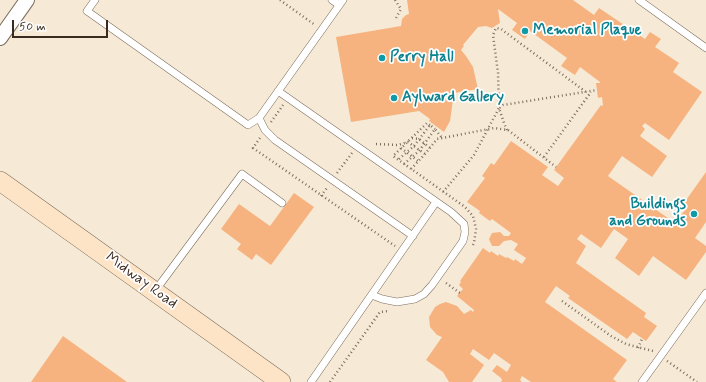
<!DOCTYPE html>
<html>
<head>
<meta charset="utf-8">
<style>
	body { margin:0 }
	#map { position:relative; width:706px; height:382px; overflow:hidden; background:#f6ead6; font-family:Mynerve,sans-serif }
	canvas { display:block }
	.scale { position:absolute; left:12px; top:20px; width:96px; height:18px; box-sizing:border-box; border:2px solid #3b2a1e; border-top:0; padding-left:5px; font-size:12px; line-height:14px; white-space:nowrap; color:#3b2a1e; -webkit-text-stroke:3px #fff; paint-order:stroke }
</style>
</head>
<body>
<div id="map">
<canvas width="706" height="382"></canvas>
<div class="scale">50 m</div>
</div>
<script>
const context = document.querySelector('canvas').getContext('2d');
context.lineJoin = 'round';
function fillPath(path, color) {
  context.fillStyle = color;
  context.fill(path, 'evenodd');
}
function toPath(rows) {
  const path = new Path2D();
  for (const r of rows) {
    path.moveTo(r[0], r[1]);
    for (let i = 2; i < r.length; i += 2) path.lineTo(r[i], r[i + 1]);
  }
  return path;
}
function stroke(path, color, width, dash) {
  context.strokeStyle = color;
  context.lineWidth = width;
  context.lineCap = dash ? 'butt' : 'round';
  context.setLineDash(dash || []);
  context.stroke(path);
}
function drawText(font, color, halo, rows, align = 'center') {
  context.font = font + ' Mynerve,sans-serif';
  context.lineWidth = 3.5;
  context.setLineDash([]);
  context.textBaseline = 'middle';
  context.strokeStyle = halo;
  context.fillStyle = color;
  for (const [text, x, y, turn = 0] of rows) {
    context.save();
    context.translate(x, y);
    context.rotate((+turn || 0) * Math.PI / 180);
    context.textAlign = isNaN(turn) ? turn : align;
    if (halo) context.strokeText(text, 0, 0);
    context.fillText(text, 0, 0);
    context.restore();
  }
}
const building = toPath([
	[407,0,573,0,594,15,599,8,645,39,650,32,661,39,655,47,679,63,673,72,702,92,669,140,645,123,642,126,645,129,640,136,667,156,652,177,622,156,608,176,675,223,688,206,684,203,706,172,706,222,695,238,706,246,706,252,686,280,653,256,639,276,615,258,628,239,614,229,601,248,581,234,577,239,586,246,576,263,646,313,644,317,657,326,646,341,633,332,627,339,568,298,570,296,556,286,545,302,627,360,613,379,617,382,531,382,522,376,520,380,522,382,501,382,502,380,501,378,492,371,497,365,507,372,511,365,494,353,489,360,473,349,470,354,484,365,472,382,449,382,443,372,426,360,442,337,437,335,430,327,429,317,435,307,440,304,446,302,457,306,464,314,471,310,473,312,474,310,457,296,463,289,459,285,461,282,460,281,483,248,490,253,491,251,498,256,499,254,506,258,507,257,514,261,515,259,522,264,526,258,514,250,518,244,511,240,504,241,499,246,492,246,489,239,492,233,500,232,504,236,509,236,511,233,492,219,490,221,479,213,480,211,467,202,485,178,482,176,491,163,494,165,511,141,548,167,542,175,558,186,564,178,554,170,601,105,603,106,602,97,598,98,596,83,600,83,600,82,580,67,575,75,561,66,567,58,530,31,525,39,512,30,517,23,498,9,500,23,492,28,486,26,478,27,463,45,464,46,461,50,466,56,473,67,478,89,454,93,450,121,444,132,429,121,430,119,419,111,351,122,336,37,401,26,402,19,406,15,409,14],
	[294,193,314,207,271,265,256,254,252,260,237,249,241,244,221,229,239,204,270,226],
	[63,336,127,382,31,382]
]);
const path = toPath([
	[280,0,315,25],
	[395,0,401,9,396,18],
	[271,122,283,105],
	[430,125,427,123,393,156,465,207,473,216,476,229,474,243,473,245],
	[507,130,504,123,499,108,503,105,597,90],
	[260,138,253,148,395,246],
	[412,138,419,139,430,148],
	[376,144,398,145,408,142,425,154],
	[401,148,418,161],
	[544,157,591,92],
	[399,159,414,146,430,125,435,129],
	[404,164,419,151,435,129,442,138],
	[411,169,425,154,437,139,494,128,508,130,556,167],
	[337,173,352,153],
	[443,192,474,155,499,108,498,73,493,35,496,28,501,29,586,92],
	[321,196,327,188],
	[446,283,460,293],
	[562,301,611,336,626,344,653,351],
	[638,348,642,339],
	[667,361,697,382],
	[330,382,380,312,389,311]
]);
const service = toPath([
	[95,0,87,11,248,125,259,118,343,0],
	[332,0,339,5],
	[639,0,706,48],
	[278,91,451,212,464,224,465,232,463,241,432,285,424,294,415,299,397,302,382,299,372,295],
	[259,118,265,130,275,140,413,236],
	[155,291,242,174,282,203],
	[311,382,436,202],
	[642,382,706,293]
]);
const minor = toPath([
	[0,38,27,0]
]);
const secondary = toPath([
	[0,181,281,382]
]);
const markers = [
	[525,31,4,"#0f9aa8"],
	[382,58,4,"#0f9aa8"],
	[394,98,4,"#0f9aa8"],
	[694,214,4,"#0f9aa8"]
];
const cultureNames = [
	["Memorial Plaque",533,31],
	["Perry Hall",390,58],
	["Aylward Gallery",402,98],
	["Buildings",686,205,"right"],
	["and Grounds",686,222,"right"]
];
const streetNames = [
	["Midway Road",141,281,36]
];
fillPath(building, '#f6b37f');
stroke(service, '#7c6d5e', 8);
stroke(minor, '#7c6d5e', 16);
stroke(secondary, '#7c6d5e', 20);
stroke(path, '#7c6d5e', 2.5, [1, 3]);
stroke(service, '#fff', 7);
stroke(minor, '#fff', 14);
stroke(secondary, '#fee4c6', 19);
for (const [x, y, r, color] of markers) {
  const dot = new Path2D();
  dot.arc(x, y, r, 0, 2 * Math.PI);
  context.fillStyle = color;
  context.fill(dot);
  stroke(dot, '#fff', 1.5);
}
drawText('bold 15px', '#0d838f', '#fff', cultureNames, 'left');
drawText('15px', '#3b2a1e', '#fff', streetNames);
</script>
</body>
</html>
